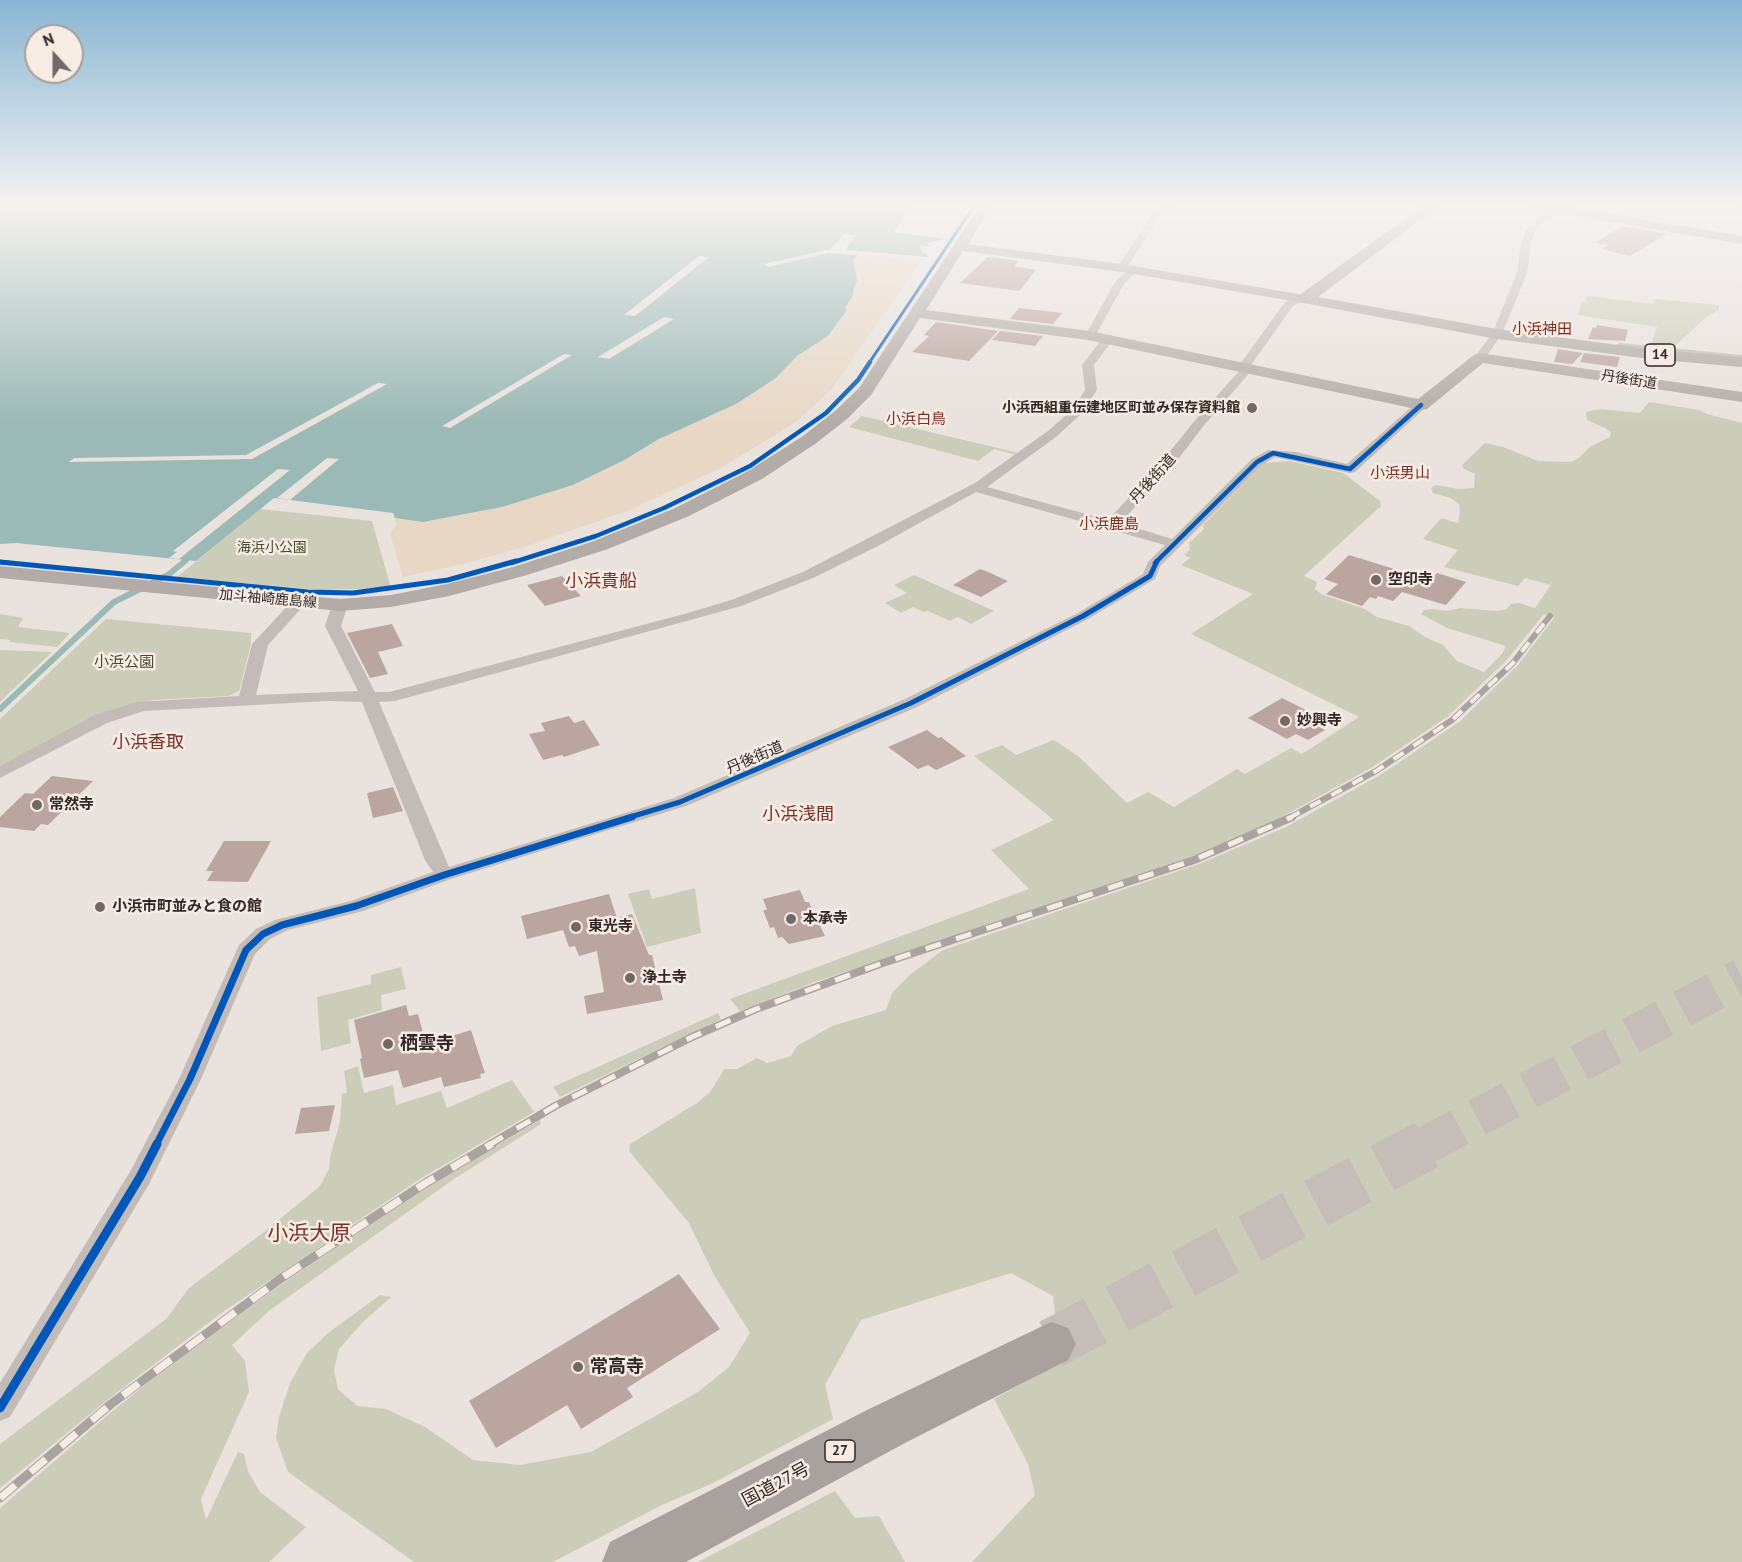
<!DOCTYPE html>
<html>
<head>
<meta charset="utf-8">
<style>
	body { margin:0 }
	#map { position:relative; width:1742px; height:1562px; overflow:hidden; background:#e9e2dd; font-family:"PT Sans",sans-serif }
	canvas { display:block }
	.north { position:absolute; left:24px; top:24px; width:60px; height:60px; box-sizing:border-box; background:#f6ece4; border:2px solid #a89e98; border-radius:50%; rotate:339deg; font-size:16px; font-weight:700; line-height:24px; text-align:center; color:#322826 }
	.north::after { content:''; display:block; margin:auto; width:21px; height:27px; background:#726966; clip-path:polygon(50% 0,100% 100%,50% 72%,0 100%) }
</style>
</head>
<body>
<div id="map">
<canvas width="1742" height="1562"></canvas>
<div class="north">N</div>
</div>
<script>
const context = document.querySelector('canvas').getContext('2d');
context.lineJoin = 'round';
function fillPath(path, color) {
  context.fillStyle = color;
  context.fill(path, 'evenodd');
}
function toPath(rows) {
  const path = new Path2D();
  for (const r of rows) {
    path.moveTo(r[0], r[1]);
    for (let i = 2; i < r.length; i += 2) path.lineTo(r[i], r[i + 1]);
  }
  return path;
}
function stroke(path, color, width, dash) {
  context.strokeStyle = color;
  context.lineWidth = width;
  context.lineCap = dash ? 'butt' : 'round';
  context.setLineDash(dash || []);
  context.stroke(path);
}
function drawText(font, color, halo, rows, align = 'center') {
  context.font = font + ' "PT Sans","Noto Sans JP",sans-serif';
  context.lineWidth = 5;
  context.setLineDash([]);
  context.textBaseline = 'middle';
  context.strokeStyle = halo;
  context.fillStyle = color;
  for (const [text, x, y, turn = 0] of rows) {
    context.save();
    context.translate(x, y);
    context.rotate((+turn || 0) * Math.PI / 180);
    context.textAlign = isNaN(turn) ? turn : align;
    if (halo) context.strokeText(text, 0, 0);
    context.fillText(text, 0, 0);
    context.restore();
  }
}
const green = toPath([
	[1587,296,1653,304,1654,299,1719,305,1719,310,1705,318,1672,349,1650,347,1657,327,1578,315,1581,302,1586,302],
	[1649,402,1699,410,1707,414,1742,423,1742,1562,972,1562,1035,1495,1028,1464,994,1399,1038,1375,1056,1325,1053,1296,1011,1273,861,1320,825,1385,833,1419,711,1484,662,1505,553,1562,414,1562,288,1472,276,1438,279,1417,290,1383,307,1353,328,1333,380,1295,391,1297,362,1323,339,1349,334,1370,338,1389,357,1406,386,1409,425,1427,473,1460,520,1465,591,1452,698,1392,729,1367,750,1333,714,1275,689,1223,629,1151,630,1144,697,1103,711,1091,724,1069,737,1069,757,1058,767,1063,791,1056,797,1046,832,1026,886,1010,892,993,911,974,943,950,1199,864,1286,827,1382,774,1459,722,1517,666,1555,617,1544,614,1506,661,1447,717,1371,768,1276,820,1190,857,815,982,740,1011,730,999,1029,889,991,850,1054,820,974,756,1002,745,1016,755,1054,740,1078,756,1127,803,1148,792,1174,807,1237,769,1245,774,1291,748,1302,754,1359,717,1191,634,1253,594,1181,565,1190,558,1184,555,1190,550,1189,543,1204,529,1203,525,1264,463,1289,461,1343,473,1380,501,1381,506,1304,576,1317,582,1315,589,1321,594,1365,609,1377,617,1409,626,1425,637,1443,645,1457,661,1484,672,1502,654,1506,646,1447,628,1421,614,1424,610,1433,609,1447,611,1461,608,1497,611,1507,609,1511,604,1519,603,1535,608,1551,585,1525,578,1518,586,1444,567,1458,550,1423,539,1441,518,1458,523,1460,512,1459,504,1451,498,1433,493,1431,488,1436,485,1458,489,1474,488,1475,474,1464,469,1462,465,1485,443,1503,447,1538,461,1571,462,1580,457,1591,446,1610,437,1611,432,1605,428,1587,420,1586,412,1600,409,1640,413],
	[862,416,1019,453,1016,455,994,449,978,461,849,427],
	[260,509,372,521,391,588,321,590,177,577],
	[914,575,994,611,971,624,958,617,950,621,928,611,924,612,913,607,901,613,885,603,907,593,894,585],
	[0,614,23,618,18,627,70,633,57,647,10,642,10,640,0,639],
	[106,619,251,633,251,644,239,691,228,696,154,700,109,711,0,766,0,719],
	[0,650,52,652,0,702],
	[695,888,701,933,647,947,628,894,649,889,652,899],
	[401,967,406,989,381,995,382,1010,348,1020,351,1043,321,1051,317,997,371,984,371,975],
	[718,1013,721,1019,560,1097,553,1087],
	[358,1066,364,1093,393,1085,396,1105,441,1091,447,1108,512,1080,534,1112,420,1179,220,1314,106,1401,0,1488,0,1444,166,1319,189,1288,264,1232,320,1186,329,1169,330,1157,340,1122,342,1094,347,1092,344,1071],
	[540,1120,541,1124,454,1179,270,1310,232,1345,245,1361,249,1392,201,1499,206,1520,238,1452,244,1454,248,1471,260,1492,306,1527,269,1562,0,1562,0,1508,115,1409,175,1361,283,1283,427,1187],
	[835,1491,855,1518,879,1516,905,1562,698,1562]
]);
const sand = toPath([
	[855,255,921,261,831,390,796,422,721,468,627,511,521,548,458,565,403,577,390,534,396,525,395,518,423,522,435,520,502,507,573,485,637,453,669,433,722,411,776,378,797,356,832,332,847,310,845,308,854,291,857,279,852,264]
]);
const water = toPath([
	[0,206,912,206,893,232,945,239,928,243,929,247,919,245,922,252,929,257,859,251,853,261,857,280,852,297,845,308,847,310,828,336,797,356,776,378,736,404,659,439,626,459,573,485,502,507,423,522,395,518,393,513,274,498,196,561,16,543,0,544]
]);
const pier = toPath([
	[844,234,856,235,845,250,859,251,855,255,829,253,769,267,764,264,831,249],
	[699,256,709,257,635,316,624,315],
	[664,317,674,319,609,359,598,357],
	[564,354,572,355,450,428,442,426],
	[378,383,387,384,252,459,69,462,74,458,246,455],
	[327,458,339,459,290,500,277,498],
	[278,469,290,470,179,559,169,558,177,552,173,551]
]);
const streamFar1 = toPath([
	[183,563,187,560]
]);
const stream = toPath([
	[0,709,114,602,168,575,185,561]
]);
const building = toPath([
	[1623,226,1667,234,1630,256,1601,249,1608,245,1595,243],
	[988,257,1019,261,1014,266,1036,270,1019,291,960,283],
	[1019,308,1062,313,1053,324,1010,319],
	[936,322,998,331,969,361,912,352,929,336,924,335],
	[1597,325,1628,330,1625,341,1588,339,1593,327,1596,328],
	[1000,331,1043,336,1035,346,992,340],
	[1558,349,1583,353,1572,364,1554,362],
	[1584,353,1620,357,1617,367,1580,362],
	[1349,555,1430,580,1437,573,1466,582,1446,605,1402,592,1393,601,1378,596,1376,599,1370,597,1362,606,1326,594,1338,584,1324,579],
	[980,569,988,572,1008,581,981,597,953,585],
	[562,576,581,596,545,606,527,585],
	[392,624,403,646,378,652,388,674,370,678,347,633],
	[1282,698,1322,718,1313,724,1325,730,1308,740,1296,734,1287,739,1248,718],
	[569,716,574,723,584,720,600,745,564,757,562,755,543,760,529,734,545,731,541,723],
	[927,730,938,738,941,737,966,756,936,770,928,765,918,769,888,747],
	[52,776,93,781,48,825,41,824,34,831,0,827,0,817,25,793,33,794],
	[393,787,403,811,373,818,367,793],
	[224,841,271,841,248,882,207,881,213,871,206,871],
	[800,890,805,902,809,902,825,936,789,944,782,937,778,938,774,927,770,928,763,910,767,910,763,899],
	[609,894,617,918,632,914,649,955,652,955,663,1000,587,1014,584,996,604,992,597,951,579,956,575,946,569,947,563,930,527,939,521,916],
	[406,1005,409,1016,418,1014,426,1044,471,1030,485,1073,480,1074,481,1078,444,1087,441,1077,403,1088,398,1070,364,1078,360,1059,362,1058,354,1020],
	[335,1105,329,1131,295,1134,301,1108],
	[679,1274,720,1329,627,1388,633,1397,581,1429,567,1405,496,1448,469,1401]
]);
const highwayTunnelFar1 = toPath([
	[1426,1145,1742,977]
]);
const highwayTunnel = toPath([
	[1051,1344,1428,1144]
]);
const street = toPath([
	[1163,206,1172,206,1161,214,1125,270,1119,270,1117,268,1155,210,1163,206],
	[1559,208,1566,210,1547,219,1535,231,1531,243,1527,273,1502,334,1484,360,1476,360,1474,358,1492,334,1517,273,1521,243,1526,230,1541,215,1559,208],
	[1129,268,1138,270,1124,284,1094,338,1086,338,1085,336,1115,282,1129,268],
	[1304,296,1309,299,1293,306,1251,365,1254,368,1252,370,1205,424,1169,471,1120,523,1172,539,1252,459,1268,450,1296,452,1347,464,1417,402,1425,402,1425,408,1355,472,1350,473,1275,457,1262,465,1160,566,1155,579,1088,619,917,707,686,806,451,879,363,911,288,930,270,939,255,954,201,1079,149,1184,10,1417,0,1421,0,1383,131,1170,179,1079,239,945,256,929,275,920,351,901,433,872,425,860,362,702,328,701,144,711,107,723,0,778,0,766,95,715,137,702,239,696,252,644,294,599,299,597,307,602,268,645,256,695,358,691,325,626,332,605,340,600,348,605,341,626,375,692,389,692,688,613,731,600,803,572,975,483,1048,431,1073,409,1085,390,1082,365,1102,339,1106,338,1112,341,1094,365,1097,390,1081,414,1056,437,987,487,1108,520,1159,465,1197,418,1240,370,1238,367,1285,302,1304,296],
	[976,492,1165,545,1148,562,1143,574,1078,613,905,699,674,798,449,867,379,702,395,701,741,606,813,578,876,547,976,492],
	[1620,343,1742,355,1742,361,1616,348,1614,346,1620,343]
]);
const secondary = toPath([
	[980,206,992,206,968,244,1122,264,1304,295,1311,299,1304,303,1122,272,963,251,926,310,1090,331,1418,399,1474,355,1480,353,1742,392,1742,402,1483,363,1427,409,1421,410,1088,340,920,318,871,395,847,419,815,444,762,479,689,516,608,549,527,575,449,596,391,607,340,611,0,578,0,566,340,599,391,595,447,584,513,567,594,541,675,508,748,471,803,436,835,411,859,388,980,206]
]);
const primary = toPath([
	[1423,206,1439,206,1318,297,1497,329,1649,349,1742,357,1742,367,1649,359,1497,339,1298,302,1296,299,1298,296,1423,206],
	[1533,206,1566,206,1742,236,1742,244,1540,210,1533,206]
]);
const highway = toPath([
	[1051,1322,1068,1328,1076,1344,1068,1360,903,1444,686,1562,602,1562,610,1542,867,1410,1051,1322]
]);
const railFar2 = toPath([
	[1289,818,1376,771,1452,720,1512,664,1550,616]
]);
const railFar1 = toPath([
	[489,1145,555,1106,692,1037,756,1009,880,964,1194,860,1292,817]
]);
const rail = toPath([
	[0,1498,111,1404,280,1279,424,1184,492,1144]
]);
const cyclewayFar4 = toPath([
	[869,363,974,206]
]);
const cyclewayFar3 = toPath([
	[0,562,10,563],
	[511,563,596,536,664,508,750,466,826,413,858,380,870,362],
	[1155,563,1257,462,1273,453,1350,469,1421,405]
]);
const cyclewayFar2 = toPath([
	[0,562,308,592,353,593,448,580,516,561],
	[627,818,680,802,911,703,1083,616,1150,576,1157,561]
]);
const cyclewayFar1 = toPath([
	[156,1145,190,1079,246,950,263,934,282,925,356,906,444,875,632,817]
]);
const cycleway = toPath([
	[0,1408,140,1177,157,1144]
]);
const markers = [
	[1252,408,6,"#726966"],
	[1376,580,6,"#726966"],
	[1285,721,6,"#726966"],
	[37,805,6,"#726966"],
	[100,907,6,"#726966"],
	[791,919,6,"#726966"],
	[576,927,6,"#726966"],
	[630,978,6,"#726966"],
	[388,1044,6,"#726966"],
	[578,1367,6,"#726966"]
];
const shields = [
	[1660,355,30],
	[840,1451,30]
];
const shieldNames = [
	["14",1660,355],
	["27",840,1451]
];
const farStreetnames = [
	["丹後街道",1629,380,9],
	["加斗袖崎鹿島線",268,599,5]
];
const farPoinames = [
	["小浜西組重伝建地区町並み保存資料館",1240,408]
];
const farParknames = [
	["海浜小公園",272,548]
];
const farQuarternames = [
	["小浜神田",1542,330],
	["小浜白鳥",916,420],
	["小浜男山",1400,474],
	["小浜鹿島",1109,525]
];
const streetNames = [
	["丹後街道",1153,479,-48],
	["丹後街道",755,758,-23]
];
const poiNames = [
	["空印寺",1388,580],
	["妙興寺",1297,721],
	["常然寺",49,805],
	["小浜市町並みと食の館",112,907],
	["本承寺",803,919],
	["東光寺",588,927],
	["浄土寺",642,978]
];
const parkNames = [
	["小浜公園",124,663]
];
const quarterNames = [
	["小浜貴船",601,582],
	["小浜香取",148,743],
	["小浜浅間",798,815]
];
const nearPoinames = [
	["栖雲寺",400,1044],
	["常高寺",590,1367]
];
const nearStreetnames = [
	["国道27号",776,1485,-28]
];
const nearQuarternames = [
	["小浜大原",309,1234]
];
fillPath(green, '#cccdb8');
fillPath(sand, '#e8d7c5');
fillPath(water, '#9bb9b6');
fillPath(pier, '#e9e2dd');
stroke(streamFar1, '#9bb9b6', 4.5);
stroke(stream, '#9bb9b6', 6);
fillPath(building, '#bba5a0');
stroke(highwayTunnelFar1, '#c4bdb8', 38, [38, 20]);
stroke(highwayTunnel, '#c4bdb8', 50, [50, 25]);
fillPath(street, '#c2bbb7');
fillPath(secondary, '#b3aba7');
fillPath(primary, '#b1a9a6');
fillPath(highway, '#a8a19d');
stroke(railFar2, '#aaa4a1', 6);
stroke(railFar1, '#aaa4a1', 8);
stroke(rail, '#aaa4a1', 9);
stroke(railFar2, '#f6ece4', 4, [12]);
stroke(railFar1, '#f6ece4', 5, [16]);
stroke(rail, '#f6ece4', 7, [20]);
stroke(cyclewayFar4, '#0057b8', 3);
stroke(cyclewayFar3, '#0057b8', 4.5);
stroke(cyclewayFar2, '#0057b8', 5);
stroke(cyclewayFar1, '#0057b8', 7);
stroke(cycleway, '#0057b8', 9);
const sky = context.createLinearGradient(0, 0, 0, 425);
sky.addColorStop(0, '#89b6d4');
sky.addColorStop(0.48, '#f5f2f0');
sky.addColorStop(1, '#f5f2f000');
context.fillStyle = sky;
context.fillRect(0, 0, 1742, 425);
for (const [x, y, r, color] of markers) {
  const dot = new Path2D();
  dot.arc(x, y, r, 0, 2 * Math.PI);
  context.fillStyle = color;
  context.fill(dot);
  stroke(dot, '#f6ece4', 2);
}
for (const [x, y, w] of shields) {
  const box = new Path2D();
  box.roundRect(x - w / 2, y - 11, w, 22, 4.5);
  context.fillStyle = '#f6ece4';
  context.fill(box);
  stroke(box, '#322826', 1.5);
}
drawText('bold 14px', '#322826', null, shieldNames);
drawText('14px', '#322826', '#f6ece4', farStreetnames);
drawText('bold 14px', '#322826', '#f6ece4', farPoinames, 'right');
drawText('14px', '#454d2c', '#f6ece4', farParknames);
drawText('15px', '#793127', '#f6ece4', farQuarternames);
drawText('15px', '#322826', '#f6ece4', streetNames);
drawText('bold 15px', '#322826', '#f6ece4', poiNames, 'left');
drawText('15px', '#454d2c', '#f6ece4', parkNames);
drawText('18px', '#793127', '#f6ece4', quarterNames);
drawText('bold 18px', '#322826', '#f6ece4', nearPoinames, 'left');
drawText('18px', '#322826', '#f6ece4', nearStreetnames);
drawText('21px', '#793127', '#f6ece4', nearQuarternames);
</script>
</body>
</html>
